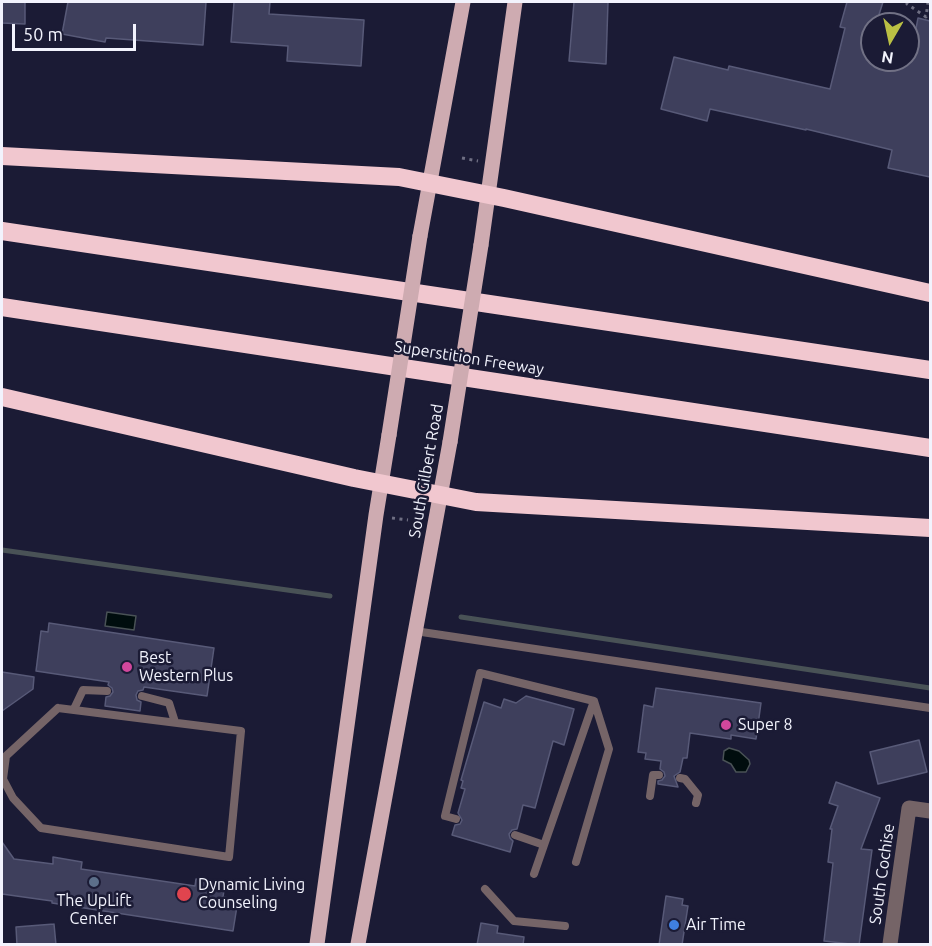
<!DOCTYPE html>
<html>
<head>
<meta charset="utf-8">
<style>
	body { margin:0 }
	#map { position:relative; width:932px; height:946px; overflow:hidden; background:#1b1b35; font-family:Ubuntu,sans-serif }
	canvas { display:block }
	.frame { position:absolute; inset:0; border:3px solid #f2f3fd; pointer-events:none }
	.north { position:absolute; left:860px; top:12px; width:60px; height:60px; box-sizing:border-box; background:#1b1b35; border:2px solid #717185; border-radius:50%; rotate:189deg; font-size:16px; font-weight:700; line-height:24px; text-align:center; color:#f2f3fd }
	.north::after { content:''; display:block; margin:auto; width:21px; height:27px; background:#bbc044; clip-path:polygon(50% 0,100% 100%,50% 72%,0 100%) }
	.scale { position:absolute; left:12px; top:24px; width:124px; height:27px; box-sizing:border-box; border:3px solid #f2f3fd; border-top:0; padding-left:8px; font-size:18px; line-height:21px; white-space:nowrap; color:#f2f3fd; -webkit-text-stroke:4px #1b1b35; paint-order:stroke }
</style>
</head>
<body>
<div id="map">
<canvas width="932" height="946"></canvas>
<div class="frame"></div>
<div class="north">N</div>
<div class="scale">50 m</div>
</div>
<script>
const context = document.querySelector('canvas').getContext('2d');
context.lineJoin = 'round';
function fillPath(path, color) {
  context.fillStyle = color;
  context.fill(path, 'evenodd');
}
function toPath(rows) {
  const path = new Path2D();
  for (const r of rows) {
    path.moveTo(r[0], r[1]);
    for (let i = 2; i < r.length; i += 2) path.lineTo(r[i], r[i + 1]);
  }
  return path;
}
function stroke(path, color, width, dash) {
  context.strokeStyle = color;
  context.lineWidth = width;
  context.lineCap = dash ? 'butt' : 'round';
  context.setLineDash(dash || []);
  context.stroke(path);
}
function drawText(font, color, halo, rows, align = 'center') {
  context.font = font + ' Ubuntu,sans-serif';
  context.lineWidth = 5;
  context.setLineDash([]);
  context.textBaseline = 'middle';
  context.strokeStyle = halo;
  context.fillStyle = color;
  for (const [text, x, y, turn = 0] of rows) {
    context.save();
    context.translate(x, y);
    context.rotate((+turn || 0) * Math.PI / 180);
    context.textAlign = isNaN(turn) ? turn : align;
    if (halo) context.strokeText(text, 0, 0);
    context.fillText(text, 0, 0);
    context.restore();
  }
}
const water = toPath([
	[107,612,136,616,134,630,105,626,107,612],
	[729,748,739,751,749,760,750,764,746,772,736,772,731,764,723,760,724,751,729,748]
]);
const stream = toPath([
	[2,550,330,596],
	[461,617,930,688]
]);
const building = toPath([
	[2,2,25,2,25,24,2,23,2,2],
	[68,2,206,2,203,45,106,38,105,42,62,34,68,2],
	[234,2,270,2,269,14,364,20,361,66,287,61,288,46,231,42,234,2],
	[574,2,608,2,606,64,569,61,574,2],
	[847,2,883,2,876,24,872,24,872,60,910,60,918,18,930,21,930,177,888,168,892,150,806,129,806,130,710,109,707,121,661,109,674,57,728,70,729,66,830,89,845,28,840,27,847,2],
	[49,623,214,648,207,696,144,687,143,690,138,691,136,695,137,700,141,702,140,711,105,706,106,697,110,696,113,692,112,688,108,685,109,682,36,671,41,631,48,632,49,623],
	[2,672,34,677,33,689,2,711,2,672],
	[656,688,761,703,756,739,731,735,731,739,690,733,687,758,683,758,680,772,674,776,678,787,658,784,658,781,662,780,665,776,664,772,660,769,661,761,645,759,646,753,638,752,644,705,653,707,656,688],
	[526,696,574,709,564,745,553,741,535,808,523,805,517,829,512,830,509,834,510,838,513,841,510,852,452,835,455,825,460,824,462,820,458,813,465,789,461,788,463,781,461,780,484,702,501,708,504,699,516,703,526,696],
	[919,740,927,772,878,784,870,752,919,740],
	[836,782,880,798,861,849,872,850,859,945,824,941,833,863,828,862,832,829,830,829,838,806,829,803,836,782],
	[2,842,14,859,53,864,53,857,82,862,81,869,195,886,196,879,225,883,223,897,238,900,233,931,52,903,52,901,2,894,2,842],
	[666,896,683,899,682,905,688,906,682,945,659,945,666,896],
	[481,923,498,926,497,933,524,937,523,945,477,945,481,923],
	[54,924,56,945,17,945,16,927,54,924]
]);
const path = toPath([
	[907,2,907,4,926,17,928,2],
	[462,158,478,161],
	[392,518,408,520]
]);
const lane = toPath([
	[415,631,930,708],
	[142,696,169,703,175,722],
	[58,708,241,731,229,857,41,828,13,798,3,779,6,756,58,708],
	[74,709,83,690,107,691],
	[680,778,685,779,698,795,696,803],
	[650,796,653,775,659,775],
	[456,819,445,816,480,673,594,701,609,749,576,862],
	[515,835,544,845],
	[534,874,594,701],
	[485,889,514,921,565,926]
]);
const street = toPath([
	[890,944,909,808,930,811]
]);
const primary = toPath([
	[420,236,463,2],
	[481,245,515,2],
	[317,944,376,515,389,435],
	[358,944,450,442]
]);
const highway = toPath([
	[2,156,399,177,504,198,930,293],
	[2,231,930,370],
	[2,307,930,448],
	[2,397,354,478,476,502,930,528]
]);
const primaryBridge = toPath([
	[389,435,420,236],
	[450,442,481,245]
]);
const markers = [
	[127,667,6,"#d1479c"],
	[726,725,6,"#d1479c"],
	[94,882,6,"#5c6f8a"],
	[184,894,8,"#e0444e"],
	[674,925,6,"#3f7fe0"]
];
const streetNames = [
	["Superstition Freeway",469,358,9],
	["South Gilbert Road",426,471,-80],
	["South Cochise",882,874,-82]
];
const poiNames = [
	["Best",139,658],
	["Western Plus",139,676],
	["Super 8",738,725],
	["Dynamic Living",198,885],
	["Counseling",198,903],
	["The UpLift",94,901,"center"],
	["Center",94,919,"center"],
	["Air Time",686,925]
];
fillPath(water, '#000d0e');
stroke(water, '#495256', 1.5);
stroke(stream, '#495256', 5);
fillPath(building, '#3e3f5c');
stroke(building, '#585a78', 1.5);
stroke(path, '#6f6f83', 3, [3, 4.5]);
stroke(lane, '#756467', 8);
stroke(street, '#756467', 15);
stroke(primary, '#ceabb1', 15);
stroke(highway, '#f1c7cf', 18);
stroke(primaryBridge, '#ceabb1', 15);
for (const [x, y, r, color] of markers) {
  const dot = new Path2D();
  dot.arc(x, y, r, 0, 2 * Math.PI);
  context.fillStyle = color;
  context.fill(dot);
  stroke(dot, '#1b1b35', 2);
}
drawText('16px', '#f2f3fd', '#1b1b35', streetNames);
drawText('16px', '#f2f3fd', '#1b1b35', poiNames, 'left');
</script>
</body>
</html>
